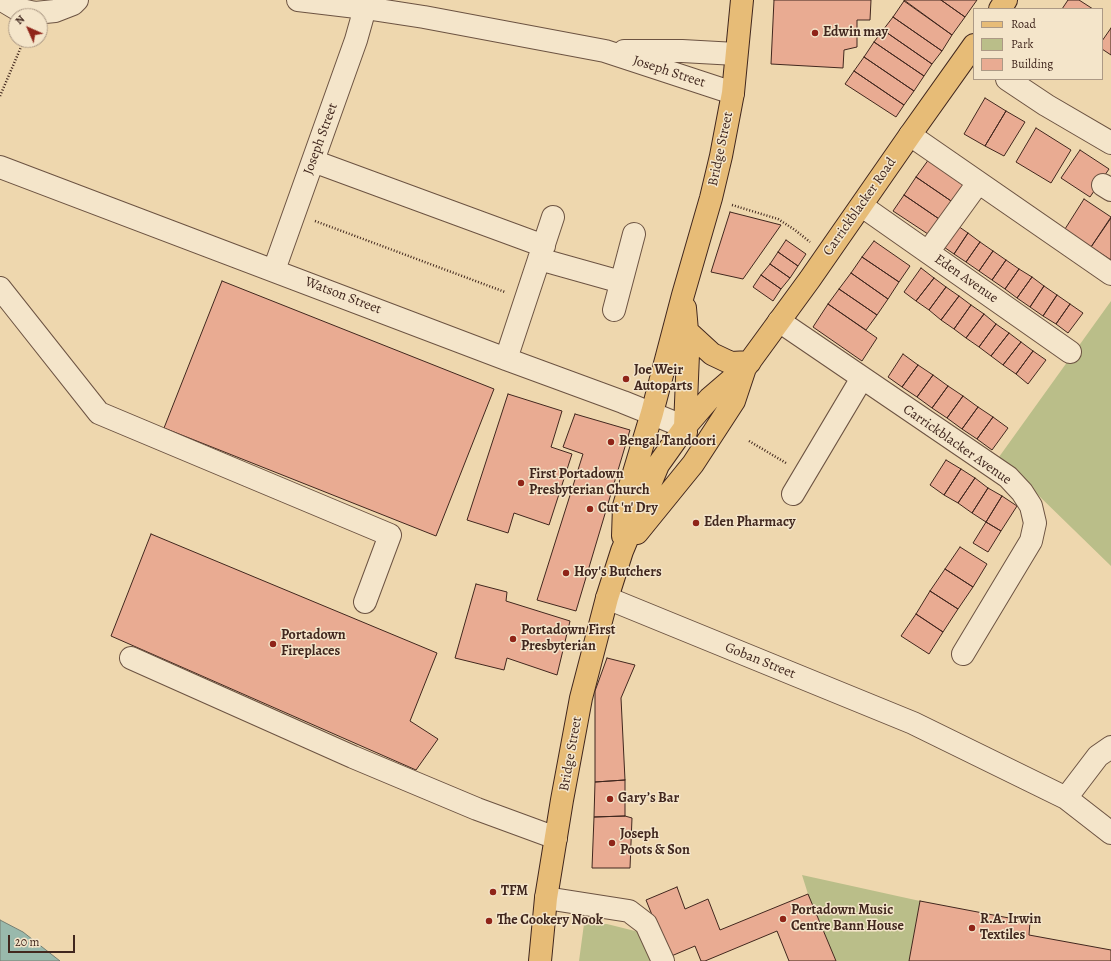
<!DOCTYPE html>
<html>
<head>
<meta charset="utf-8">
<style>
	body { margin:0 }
	#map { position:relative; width:1111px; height:961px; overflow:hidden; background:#eed7ae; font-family:Alegreya,serif }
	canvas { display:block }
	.legend { position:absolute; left:973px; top:8px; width:130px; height:72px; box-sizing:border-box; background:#f4e5ca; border:1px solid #ac9985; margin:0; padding:5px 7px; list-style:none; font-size:12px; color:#41271e }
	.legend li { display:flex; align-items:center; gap:8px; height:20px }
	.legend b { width:20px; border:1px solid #ac9985 }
	.north { position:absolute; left:8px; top:8px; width:40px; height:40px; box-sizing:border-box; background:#f4e5ca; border:1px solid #ac9985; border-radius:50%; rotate:315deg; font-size:11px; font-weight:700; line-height:16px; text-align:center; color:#41271e }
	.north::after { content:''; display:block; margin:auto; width:14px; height:18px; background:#8f2418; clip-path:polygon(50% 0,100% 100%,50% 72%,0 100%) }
	.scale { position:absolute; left:8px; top:935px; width:67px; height:18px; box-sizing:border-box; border:2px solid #41271e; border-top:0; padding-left:5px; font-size:12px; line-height:14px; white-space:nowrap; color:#41271e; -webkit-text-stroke:3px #f4e5ca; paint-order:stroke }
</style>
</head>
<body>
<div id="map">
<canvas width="1111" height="961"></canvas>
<ul class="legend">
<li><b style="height:5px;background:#e7bc77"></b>Road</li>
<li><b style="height:11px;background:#babe89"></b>Park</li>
<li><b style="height:11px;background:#e9ab92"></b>Building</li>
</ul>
<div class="north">N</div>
<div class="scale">20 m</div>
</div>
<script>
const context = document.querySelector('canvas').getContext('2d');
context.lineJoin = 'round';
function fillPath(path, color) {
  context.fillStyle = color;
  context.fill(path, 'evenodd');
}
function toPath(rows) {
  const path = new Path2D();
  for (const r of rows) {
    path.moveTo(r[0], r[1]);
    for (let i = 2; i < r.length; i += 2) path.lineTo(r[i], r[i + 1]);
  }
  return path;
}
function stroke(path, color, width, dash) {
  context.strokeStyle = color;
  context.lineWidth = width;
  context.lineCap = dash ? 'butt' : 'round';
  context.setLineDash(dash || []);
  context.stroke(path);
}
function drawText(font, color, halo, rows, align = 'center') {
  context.font = font + ' Alegreya,serif';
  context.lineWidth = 3;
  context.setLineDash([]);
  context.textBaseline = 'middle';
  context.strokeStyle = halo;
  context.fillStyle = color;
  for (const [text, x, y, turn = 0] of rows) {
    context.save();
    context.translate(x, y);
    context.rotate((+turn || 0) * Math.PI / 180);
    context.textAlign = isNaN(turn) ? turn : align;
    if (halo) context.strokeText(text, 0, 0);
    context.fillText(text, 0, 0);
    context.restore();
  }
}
const green = toPath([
	[1111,301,1111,566,999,457],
	[802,875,920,901,909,961,836,961,808,894],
	[584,924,607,924,639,932,651,961,579,961]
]);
const water = toPath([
	[0,920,23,932,60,961,0,961,0,920]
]);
const building = toPath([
	[774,0,871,0,870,20,857,20,857,47,844,50,843,68,771,64,774,0],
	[904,0,941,0,965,17,952,35,904,0],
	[941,0,977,0,965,17,941,0],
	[1068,0,1079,0,1093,9,1062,9,1068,0],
	[904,1,952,35,942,51,893,17,904,1],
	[893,17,942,51,932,64,883,30,893,17],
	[1111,28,1111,55,1102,49,1102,41,1111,28],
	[883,30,932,64,924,76,874,42,883,30],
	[874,42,924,76,914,91,864,57,874,42],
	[864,57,914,91,904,105,854,71,864,57],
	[854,71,904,105,896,117,845,84,854,71],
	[985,98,1006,111,985,146,964,134,985,98],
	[1006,111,1025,122,1004,156,985,146,1006,111],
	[1036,128,1071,150,1051,183,1016,162,1036,128],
	[1080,150,1109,169,1090,197,1061,178,1080,150],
	[929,159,970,186,957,205,916,177,929,159],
	[916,177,957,205,945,223,904,195,916,177],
	[904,195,945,223,934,238,893,211,904,195],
	[1084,199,1111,217,1091,247,1065,229,1084,199],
	[730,212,781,225,743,279,711,272,730,212],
	[1111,218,1111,260,1091,247,1111,218],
	[955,224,968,233,954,254,941,245,955,224],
	[968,233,980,242,966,262,954,254,968,233],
	[786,240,806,254,798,266,778,252,786,240],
	[874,241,910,266,899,282,862,257,874,241],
	[980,242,993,251,979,271,966,262,980,242],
	[993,251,1006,260,992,280,979,271,993,251],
	[778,252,798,266,790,278,770,264,778,252],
	[862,257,899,282,888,299,851,273,862,257],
	[1006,260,1019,269,1005,289,992,280,1006,260],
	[770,264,790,278,781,289,761,275,770,264],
	[921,268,934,278,916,301,904,292,921,268],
	[1019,269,1032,277,1017,298,1005,289,1019,269],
	[851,273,888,299,877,315,839,289,851,273],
	[761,275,781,289,773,301,753,287,761,275],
	[1032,277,1044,286,1030,307,1017,298,1032,277],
	[934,278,946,287,929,310,916,301,934,278],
	[222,281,494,389,436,536,164,428,222,281],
	[1044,286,1057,295,1043,316,1030,307,1044,286],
	[946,287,959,296,941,320,929,310,946,287],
	[839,289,877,315,866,330,828,304,839,289],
	[1057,295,1070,304,1056,324,1043,316,1057,295],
	[959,296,971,305,954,329,941,320,959,296],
	[828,304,877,338,862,361,813,327,828,304],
	[1070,304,1083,313,1068,333,1056,324,1070,304],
	[971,305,984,314,966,338,954,329,971,305],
	[984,314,996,324,979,347,966,338,984,314],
	[996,324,1009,333,991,356,979,347,996,324],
	[1009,333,1021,342,1003,365,991,356,1009,333],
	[1021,342,1033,351,1016,374,1003,365,1021,342],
	[1033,351,1046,360,1028,384,1016,374,1033,351],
	[903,354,918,365,902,387,888,377,903,354],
	[918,365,933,375,917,397,902,387,918,365],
	[933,375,948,386,932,408,917,397,933,375],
	[948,386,963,396,947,418,932,408,948,386],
	[508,394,562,411,551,447,572,454,549,525,514,513,508,533,467,520,508,394],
	[963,396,978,407,962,429,947,418,963,396],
	[978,407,993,417,977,439,962,429,978,407],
	[575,414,630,430,576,611,537,600,583,454,563,447,575,414],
	[993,417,1008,428,992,450,977,439,993,417],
	[946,460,961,469,944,495,930,485,946,460],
	[961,469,975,478,958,503,944,495,961,469],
	[975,478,988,488,972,513,958,503,975,478],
	[988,488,1002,496,986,522,972,513,988,488],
	[1002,496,1017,506,1001,531,986,522,1002,496],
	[986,522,1001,531,988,552,973,543,986,522],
	[151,534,437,653,410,721,438,739,416,770,111,636,151,534],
	[960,547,987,564,973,587,945,569,960,547],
	[945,569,973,587,958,609,930,591,945,569],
	[476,584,507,592,506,601,570,621,557,675,507,658,504,670,455,658,476,584],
	[930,591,958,609,943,632,916,614,930,591],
	[916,614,943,632,929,654,901,636,916,614],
	[607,658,635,665,621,698,625,780,595,782,595,691,607,658],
	[625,780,625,816,594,817,595,782,625,780],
	[625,816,632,818,630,868,592,868,594,817,625,816],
	[677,887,685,909,708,899,720,930,808,894,836,961,789,961,777,931,705,961,701,961,695,946,669,957,646,900,677,887],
	[920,901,1030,922,1029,935,1111,950,1111,961,909,961,920,901]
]);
const path = toPath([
	[0,96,24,40],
	[732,205,778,219,795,230,810,242],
	[315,221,505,292],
	[749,441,786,463]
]);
const minor = toPath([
	[2,0,17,9,35,13,55,11,73,4,77,0],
	[298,0,365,8,424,17,605,51,733,93],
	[624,51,682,51,736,54],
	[1007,79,1046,105,1111,143],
	[910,135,1111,274],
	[313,161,544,246],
	[0,167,506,359,623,402,685,427],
	[1103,185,1111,190],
	[862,206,1070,352],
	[928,252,978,183],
	[539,259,621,282],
	[274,270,356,40,365,8],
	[0,288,99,413,390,535,365,602],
	[614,310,634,234],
	[779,321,1008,477,1022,492,1031,506,1035,523,1031,541,963,654],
	[506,359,553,217],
	[793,494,862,378],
	[607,598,913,723,1066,798,1098,756,1111,747],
	[131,658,353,757,477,809,556,838],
	[1066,798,1111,833],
	[546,898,629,911,646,924,663,961]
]);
const major = toPath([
	[1000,9,1006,0],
	[685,308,687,331,688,354,685,427,686,432],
	[687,331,712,354,731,363,750,362],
	[637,533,693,464,734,401,745,368],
	[623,536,624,506,652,413,683,295,711,198,721,156,733,93,742,0],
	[540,961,546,898,562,800,581,698,607,598,622,551,658,465,685,427,710,398,745,368,810,279,910,135,974,45]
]);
const markers = [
	[815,33,4,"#8f2418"],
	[626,379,4,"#8f2418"],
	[611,442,4,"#8f2418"],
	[521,483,4,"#8f2418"],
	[590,509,4,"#8f2418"],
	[696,523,4,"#8f2418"],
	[566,573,4,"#8f2418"],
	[513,639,4,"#8f2418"],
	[273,644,4,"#8f2418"],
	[610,799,4,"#8f2418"],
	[612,843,4,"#8f2418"],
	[493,892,4,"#8f2418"],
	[783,919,4,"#8f2418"],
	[489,921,4,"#8f2418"],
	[972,928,4,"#8f2418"]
];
const poiNames = [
	["Edwin may",823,33],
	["Joe Weir",634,371],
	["Autoparts",634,387],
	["Bengal Tandoori",619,442],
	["First Portadown",529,475],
	["Presbyterian Church",529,491],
	["Cut 'n' Dry",598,509],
	["Eden Pharmacy",704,523],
	["Hoy's Butchers",574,573],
	["Portadown First",521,631],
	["Presbyterian",521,647],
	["Portadown",281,636],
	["Fireplaces",281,652],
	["Gary’s Bar",618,799],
	["Joseph",620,835],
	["Poots & Son",620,851],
	["TFM",501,892],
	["Portadown Music",791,911],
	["Centre Bann House",791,927],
	["R.A. Irwin",980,920],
	["Textiles",980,936],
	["The Cookery Nook",497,921]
];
const streetNames = [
	["Joseph Street",669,72,18],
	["Joseph Street",321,139,-70],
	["Bridge Street",721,149,-78],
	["Carrickblacker Road",860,207,-55],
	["Eden Avenue",966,279,35],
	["Watson Street",343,296,21],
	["Carrickblacker Avenue",957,445,35],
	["Goban Street",760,661,22],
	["Bridge Street",571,754,-80]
];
fillPath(green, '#babe89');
fillPath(water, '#99b9ac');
stroke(water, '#767f73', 1);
fillPath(building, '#e9ab92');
stroke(building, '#41271e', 1);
stroke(minor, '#6c5342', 24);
stroke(major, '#41271e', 24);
stroke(path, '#41271e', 2.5, [1, 2]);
stroke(minor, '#f4e5ca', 22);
stroke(major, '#e7bc77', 22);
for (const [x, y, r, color] of markers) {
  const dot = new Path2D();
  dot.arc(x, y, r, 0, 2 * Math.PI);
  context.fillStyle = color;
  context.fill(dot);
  stroke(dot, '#f4e5ca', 1.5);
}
drawText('bold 14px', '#41271e', '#f4e5ca', poiNames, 'left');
drawText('14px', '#41271e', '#f4e5ca', streetNames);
</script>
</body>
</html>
